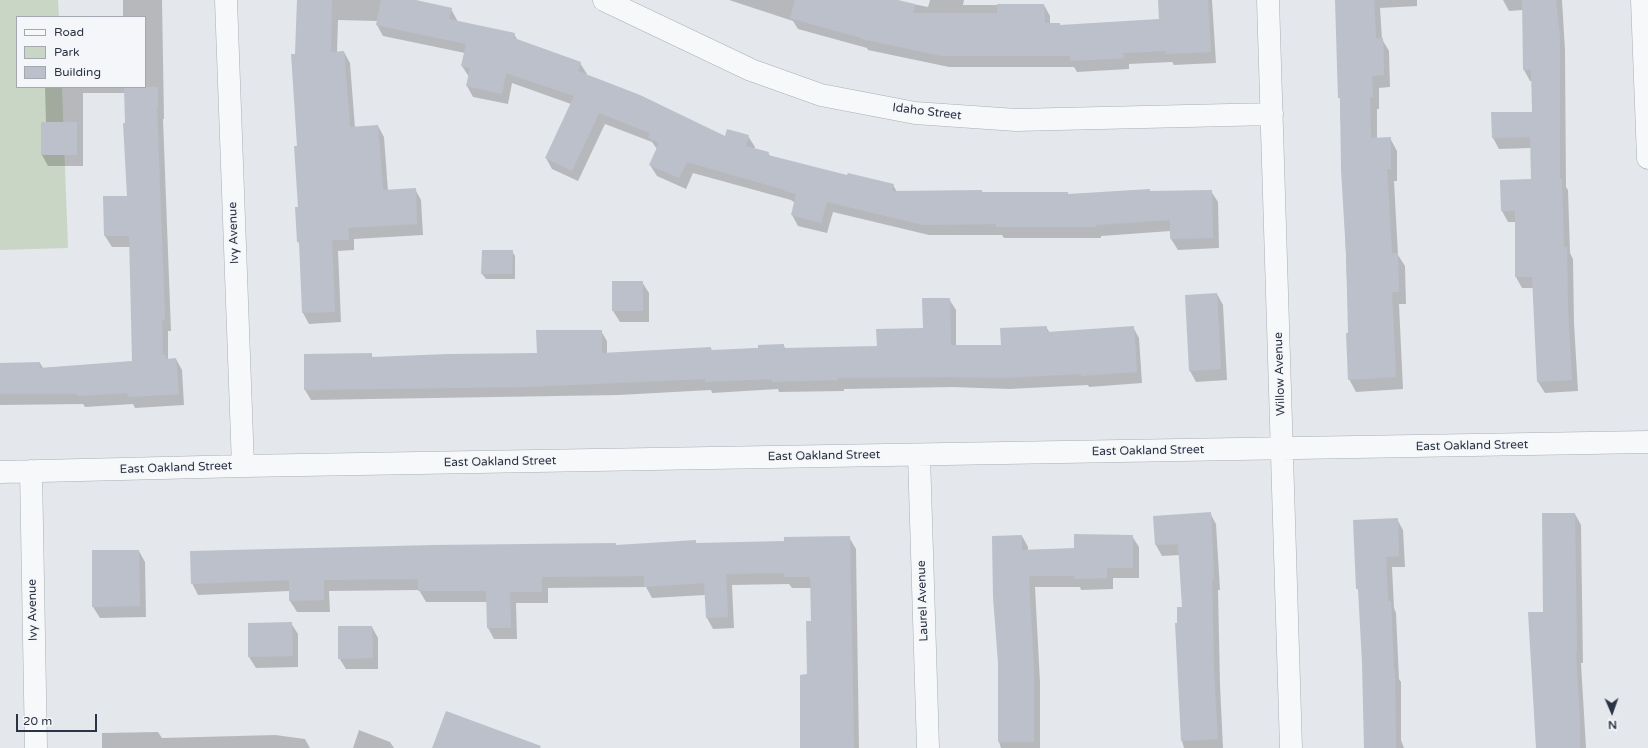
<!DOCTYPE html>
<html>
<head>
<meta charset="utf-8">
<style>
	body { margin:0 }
	#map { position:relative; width:1648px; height:748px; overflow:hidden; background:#e4e7ec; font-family:"Varela Round",sans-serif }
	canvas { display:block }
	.legend { position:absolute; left:16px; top:16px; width:130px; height:72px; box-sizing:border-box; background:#f4f6f9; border:1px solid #a4a8b1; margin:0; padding:5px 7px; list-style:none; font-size:12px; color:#2b3445 }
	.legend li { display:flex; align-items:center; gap:8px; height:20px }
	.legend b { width:20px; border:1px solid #a4a8b1 }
	.north { position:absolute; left:1592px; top:692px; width:40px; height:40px; -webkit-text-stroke:3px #f4f6f9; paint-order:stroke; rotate:178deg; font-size:11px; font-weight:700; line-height:16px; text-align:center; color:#2b3445 }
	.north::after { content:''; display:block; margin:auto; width:14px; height:18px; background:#2b3445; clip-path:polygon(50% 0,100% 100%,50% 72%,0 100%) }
	.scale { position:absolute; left:16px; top:714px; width:81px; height:18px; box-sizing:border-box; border:2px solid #2b3445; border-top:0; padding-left:5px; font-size:12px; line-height:14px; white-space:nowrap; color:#2b3445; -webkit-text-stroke:3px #f4f6f9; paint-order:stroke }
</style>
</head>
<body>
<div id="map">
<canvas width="1648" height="748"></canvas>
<ul class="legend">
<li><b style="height:5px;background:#f7f8fa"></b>Road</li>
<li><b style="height:11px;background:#c9d6c5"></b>Park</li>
<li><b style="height:11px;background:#bbc0ca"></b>Building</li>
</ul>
<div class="north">N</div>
<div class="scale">20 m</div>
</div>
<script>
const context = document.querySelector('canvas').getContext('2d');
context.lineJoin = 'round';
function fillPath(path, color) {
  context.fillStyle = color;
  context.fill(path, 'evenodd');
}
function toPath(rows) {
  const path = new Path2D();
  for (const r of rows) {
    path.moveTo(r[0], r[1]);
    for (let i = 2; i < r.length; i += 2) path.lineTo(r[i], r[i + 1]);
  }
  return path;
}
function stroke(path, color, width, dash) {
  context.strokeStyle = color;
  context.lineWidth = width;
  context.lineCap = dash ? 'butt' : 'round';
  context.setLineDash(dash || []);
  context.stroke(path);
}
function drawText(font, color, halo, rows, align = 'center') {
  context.font = font + ' "Varela Round",sans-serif';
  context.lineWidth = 3;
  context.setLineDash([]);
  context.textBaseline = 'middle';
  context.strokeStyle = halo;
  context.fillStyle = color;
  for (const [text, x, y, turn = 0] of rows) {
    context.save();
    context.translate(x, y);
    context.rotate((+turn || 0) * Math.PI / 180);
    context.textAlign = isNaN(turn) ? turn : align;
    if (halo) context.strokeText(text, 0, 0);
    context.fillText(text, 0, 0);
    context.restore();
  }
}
const green = toPath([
	[0,0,58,0,59,17,17,17,17,87,62,87,68,248,0,250]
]);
const shadow = toPath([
	[123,0,162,0,164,119,163,119,171,331,168,331,168,360,176,359,182,370,184,405,135,408,133,404,85,407,83,404,0,405,0,364,40,363,43,368,133,362,130,247,112,247,105,236,104,197,128,197,125,93,83,93,83,166,48,166,42,155,46,123,45,87,145,87,145,17,123,17],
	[298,0,411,0,451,9,457,20,457,22,514,34,518,41,580,63,587,74,586,75,725,137,748,136,755,147,754,149,768,153,771,157,848,176,893,185,897,192,982,191,983,193,1067,193,1069,195,1211,191,1218,202,1219,248,1178,250,1171,239,1171,231,1101,236,1101,238,1004,238,1002,235,929,235,833,212,827,233,798,226,792,215,795,203,791,200,693,173,686,189,657,176,650,165,657,149,652,142,605,124,578,181,552,169,546,158,571,104,512,83,508,104,473,97,467,86,469,77,462,66,465,53,383,36,377,25,378,21,338,20,337,52,344,52,350,63,355,128,378,126,384,137,388,191,415,189,421,200,423,235,354,239,354,250,338,251,341,322,309,324,303,313,300,245,298,242,299,208,296,55],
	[729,0,893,0,928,7,930,0,964,0,963,5,1044,5,1050,16,1050,24,1060,24,1060,26,1160,20,1159,0,1212,0,1216,63,1174,65,1172,62,1129,64,1129,69,1077,72,1074,67,949,67,868,50,867,48,798,29,793,21],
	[1336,0,1417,0,1417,6,1380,8,1382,39,1389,51,1390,87,1379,88,1379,109,1377,109,1377,139,1390,138,1397,151,1397,181,1394,181,1398,255,1405,266,1406,304,1399,304,1403,389,1356,392,1349,379,1349,334],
	[1503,0,1562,0,1565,50,1566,187,1568,190,1570,253,1573,259,1574,323,1578,391,1545,393,1538,382,1533,288,1522,288,1516,277,1516,222,1508,222,1502,211,1532,180,1531,148,1499,149,1493,138,1533,113,1532,81,1530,81,1524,70,1523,10,1509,11],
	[512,251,515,256,515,279,486,279,482,274],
	[642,282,649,293,649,322,620,322,613,311],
	[1217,294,1223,305,1227,380,1196,382,1190,371],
	[949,299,956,310,956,346,1002,346,1046,327,1050,333,1133,327,1139,338,1142,383,1089,387,1088,385,1009,389,952,387,844,389,844,391,779,392,778,389,712,393,711,390,619,395,311,400,305,390,371,354,373,358,538,354,601,331,607,341,607,354,711,348,712,351,759,348,783,345,786,349,878,347,924,329],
	[1210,513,1216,524,1220,590,1218,590,1220,685,1223,748,1184,748,1182,741,1178,624,1183,608,1180,555,1162,556,1156,545],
	[1575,514,1581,525,1583,663,1581,663,1586,748,1537,748,1544,613],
	[1397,519,1403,530,1405,567,1392,567,1394,608,1396,613,1399,679,1401,682,1401,740,1404,748,1365,748,1363,663,1360,593,1357,588],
	[1022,536,1028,547,1028,550,1075,549,1132,536,1139,547,1139,578,1113,578,1113,589,1081,590,1080,587,1035,587,1040,682,1040,748,1001,748,999,742],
	[849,537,856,549,859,748,821,748,809,675,812,622,811,588,792,588,789,584,732,585,734,628,713,629,707,618,705,595,652,598,646,587,548,588,548,603,516,603,517,639,494,639,488,628,487,602,426,602,419,590,329,591,330,612,297,612,290,601,290,591,198,595,192,583,616,546,785,542],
	[139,551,145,562,146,617,100,618,93,607],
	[291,623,298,634,298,667,256,668,249,657],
	[372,627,378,638,378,669,346,669,339,658],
	[359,730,390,742,394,748,353,748],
	[158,732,162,738,275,735,305,739,310,748,102,748,102,733]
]);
const building = toPath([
	[297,0,332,0,331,52,344,51,350,127,378,125,383,190,416,188,417,224,348,228,349,240,332,240,335,312,302,313,299,242,297,242,295,207,298,207,294,146,297,146,291,54,295,54],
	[381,0,416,0,452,8,449,19,515,33,514,38,581,62,578,71,640,95,725,136,727,129,749,135,746,146,769,152,768,155,847,175,848,173,894,184,892,191,982,190,982,192,1068,192,1068,194,1150,189,1150,191,1212,190,1213,238,1170,239,1170,220,1096,225,1096,227,996,227,996,224,923,225,827,202,821,223,791,215,796,194,784,191,785,190,687,162,679,178,649,165,659,143,648,138,650,133,599,113,572,171,545,158,574,96,506,73,502,94,466,86,470,68,461,66,466,44,376,25],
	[795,0,898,0,915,4,913,13,997,13,997,4,1044,4,1045,23,1060,23,1060,25,1159,19,1158,0,1208,0,1211,52,1166,54,1166,51,1123,53,1124,58,1070,61,1070,56,942,56,861,39,861,38,790,18],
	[1335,0,1374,0,1376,38,1383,38,1384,75,1372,76,1373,97,1370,97,1371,138,1391,137,1391,169,1387,169,1392,253,1398,253,1399,292,1392,292,1396,377,1348,380,1346,333,1348,333,1346,253,1341,170,1340,98,1338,98],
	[1522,0,1556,0,1560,38,1560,178,1562,178,1564,247,1567,247,1568,311,1572,380,1537,382,1532,277,1515,277,1515,211,1501,211,1500,180,1531,179,1530,137,1492,138,1491,112,1532,112,1531,70,1523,70],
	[124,87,158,87,158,108,157,108,165,320,162,320,163,355,166,355,166,359,176,358,179,394,128,397,127,393,77,396,77,394,0,394,0,363,40,362,40,368,132,361,129,236,104,236,103,196,127,196,123,123,125,123],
	[41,122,77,122,77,155,41,155],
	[482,250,513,250,512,274,481,274],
	[612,281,643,281,643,311,612,311],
	[1217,293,1221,369,1189,371,1185,295],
	[922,298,950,298,951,345,1001,345,1000,328,1047,326,1047,332,1134,326,1137,372,1081,376,1081,374,1003,378,945,377,838,378,838,380,772,382,772,379,705,382,705,379,526,387,304,390,304,354,372,353,372,357,448,354,537,353,536,330,602,330,602,353,711,347,711,350,758,348,758,345,784,344,784,348,877,346,876,329,923,328],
	[1211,512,1214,579,1212,579,1214,673,1218,739,1181,741,1175,623,1177,623,1177,607,1182,607,1178,544,1155,545,1153,516],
	[1542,513,1575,513,1577,653,1576,653,1580,720,1580,748,1536,748,1528,612,1543,612],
	[1398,518,1399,556,1386,557,1388,601,1391,601,1394,670,1395,670,1396,748,1364,748,1362,663,1358,589,1356,589,1353,520],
	[1074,534,1133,535,1133,568,1107,568,1107,578,1074,579,1074,576,1029,576,1034,671,1034,742,998,742,998,663,993,597,992,536,1022,535,1022,550,1074,548],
	[850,536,854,748,800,748,800,675,807,674,806,621,811,621,810,577,784,577,784,573,726,574,728,617,706,618,704,583,644,587,644,576,542,577,542,592,510,592,511,628,487,628,486,591,418,591,418,579,324,580,324,600,289,601,289,580,191,584,190,551,433,545,616,543,616,545,696,540,696,543,784,541,784,537],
	[92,550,139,550,140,606,92,607],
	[292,622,293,656,248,657,248,623],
	[338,626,372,626,373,658,338,659],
	[446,711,541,746,540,748,432,748]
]);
const minor = toPath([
	[226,0,243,466],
	[604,0,751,70,821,95,915,113,1016,120,1272,114],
	[1268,0,1291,748],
	[1642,0,1648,158],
	[919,455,928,748],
	[31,471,36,748],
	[0,472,243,466,1648,442]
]);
const streetNames = [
	["Idaho Street",927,112,7],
	["Ivy Avenue",234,233,-92],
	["Willow Avenue",1280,374,-92],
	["East Oakland Street",1472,446,-1],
	["East Oakland Street",1148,451,-1],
	["East Oakland Street",824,456,-1],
	["East Oakland Street",500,462,-1],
	["East Oakland Street",176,468,-2],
	["Laurel Avenue",923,601,-92],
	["Ivy Avenue",33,610,-91]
];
fillPath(green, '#c9d6c5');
fillPath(shadow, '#0003');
fillPath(building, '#bbc0ca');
stroke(minor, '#a9aeb7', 23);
stroke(minor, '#f7f8fa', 22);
drawText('12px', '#2b3445', '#f4f6f9', streetNames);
</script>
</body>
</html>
